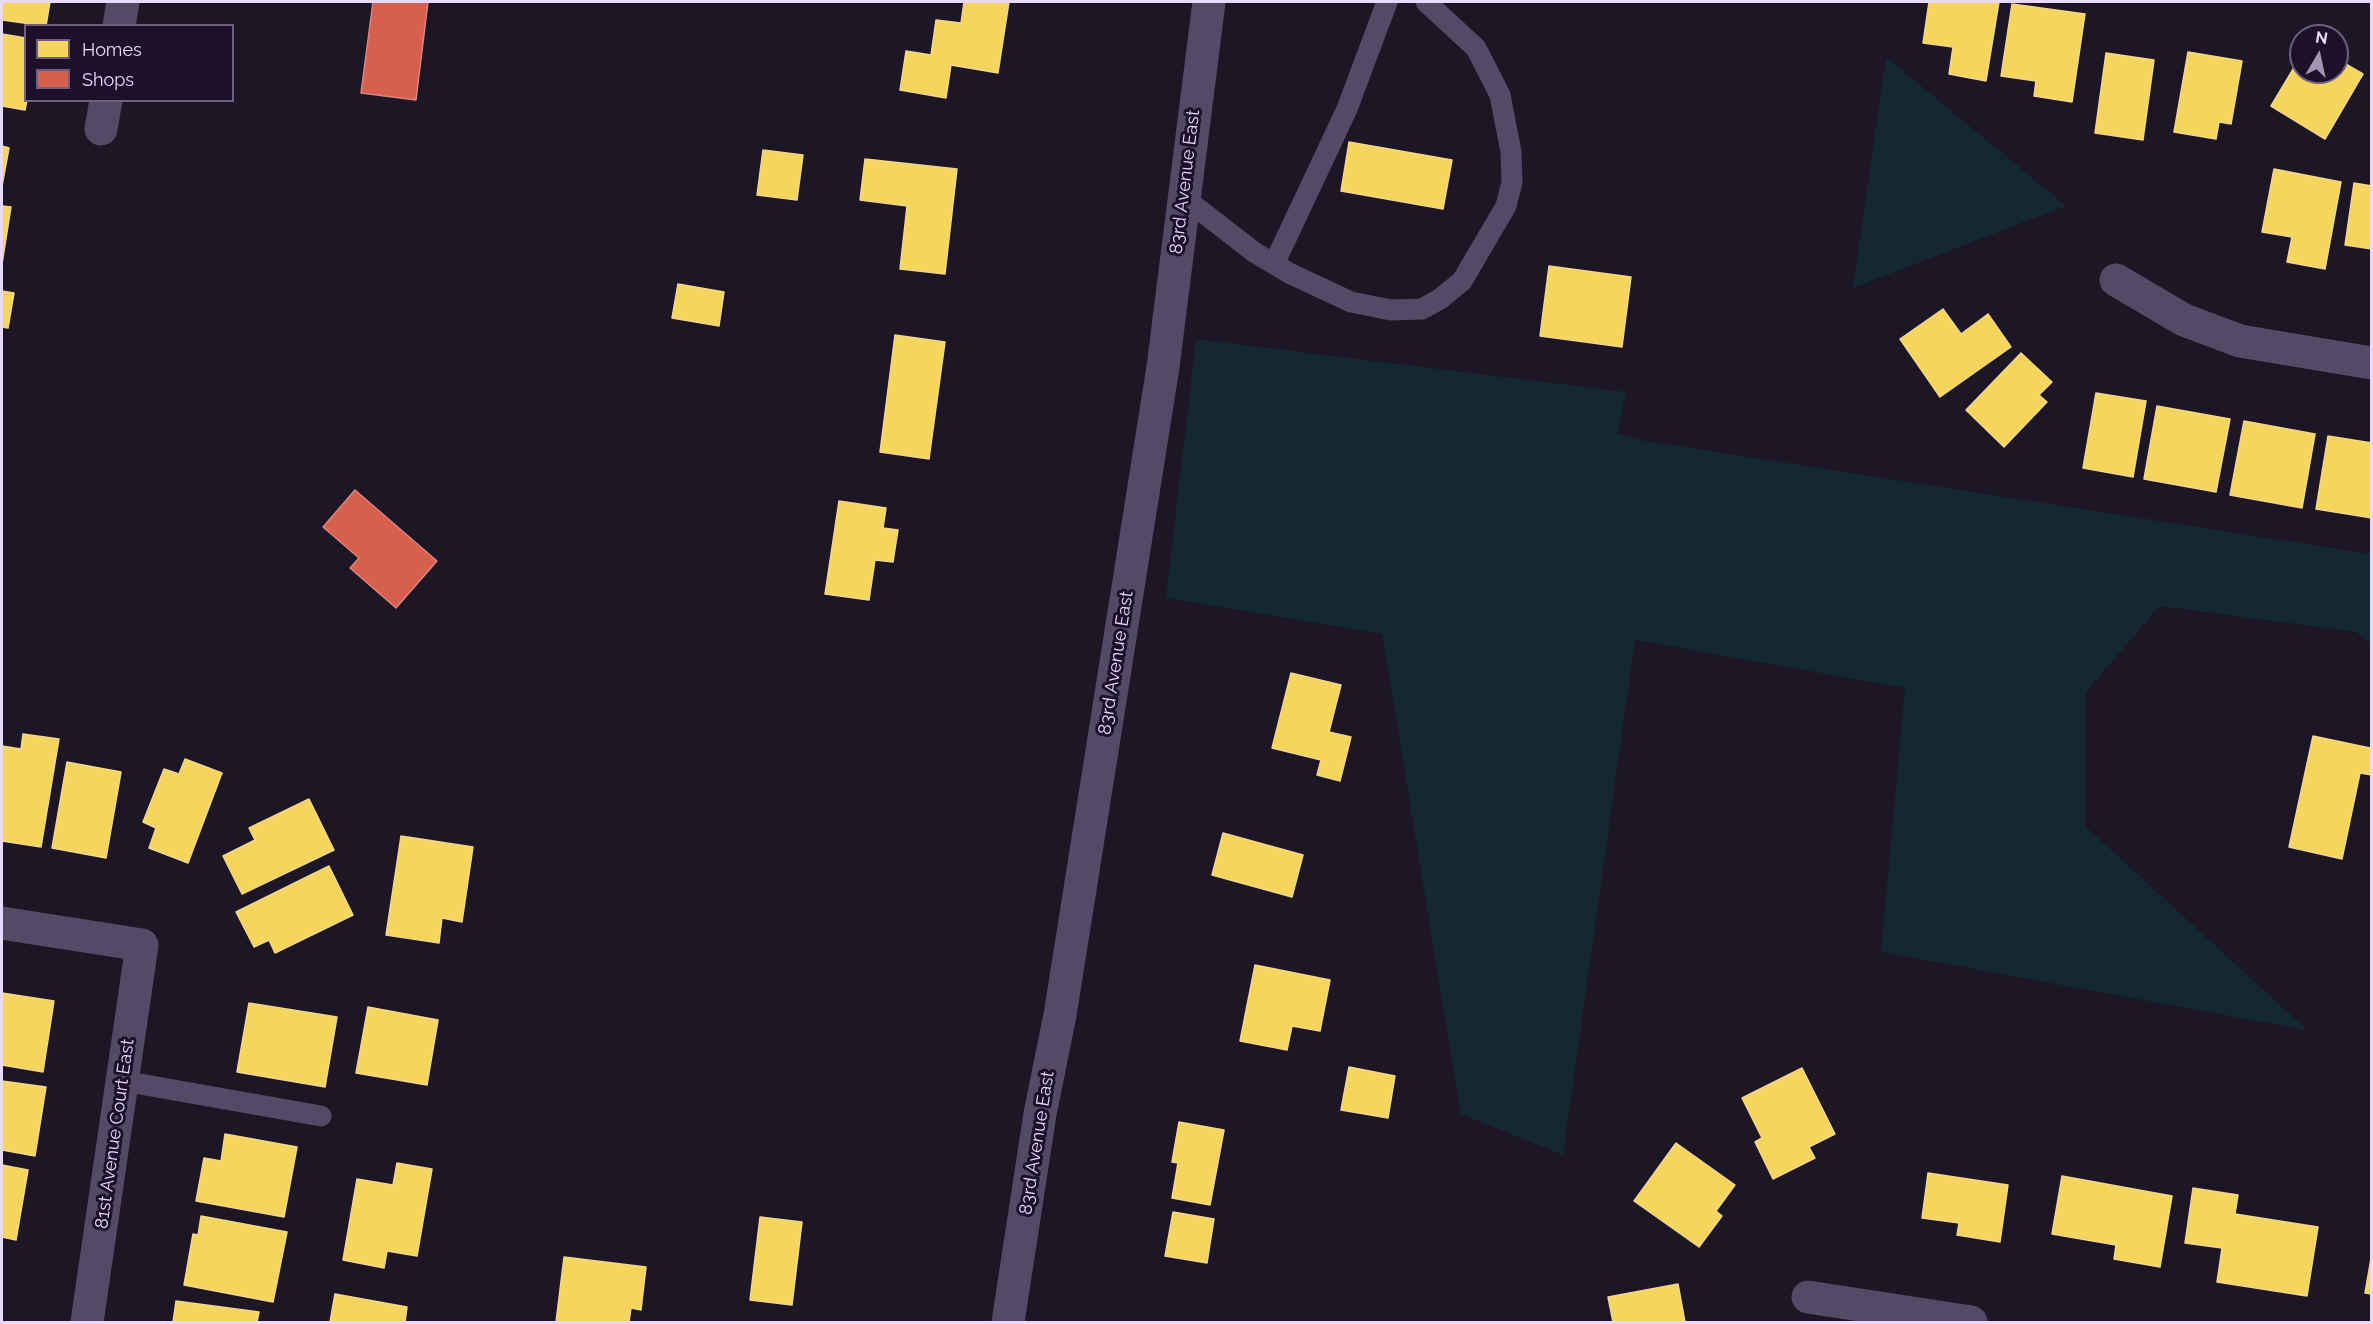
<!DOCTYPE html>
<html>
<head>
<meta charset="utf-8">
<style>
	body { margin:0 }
	#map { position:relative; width:2373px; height:1324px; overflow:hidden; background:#1d1624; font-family:Raleway,sans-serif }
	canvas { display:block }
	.frame { position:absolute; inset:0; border:3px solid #e9d9ff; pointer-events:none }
	.legend { position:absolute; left:24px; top:24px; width:210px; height:78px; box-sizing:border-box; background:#1c102a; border:2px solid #6e607f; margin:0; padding:8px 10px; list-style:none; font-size:18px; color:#e9d9ff }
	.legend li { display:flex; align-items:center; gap:12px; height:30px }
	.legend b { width:30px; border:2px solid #6e607f }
	.north { position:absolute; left:2289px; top:24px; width:60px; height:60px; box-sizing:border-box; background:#1c102a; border:2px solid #6e607f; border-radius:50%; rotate:9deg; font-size:16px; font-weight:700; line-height:24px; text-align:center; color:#e9d9ff }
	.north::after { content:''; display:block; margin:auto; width:21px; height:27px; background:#a295b2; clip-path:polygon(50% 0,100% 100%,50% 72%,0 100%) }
</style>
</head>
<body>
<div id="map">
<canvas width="2373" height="1324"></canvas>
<div class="frame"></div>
<ul class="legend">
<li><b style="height:16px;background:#f6d55c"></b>Homes</li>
<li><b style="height:16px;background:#d6604d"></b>Shops</li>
</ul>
<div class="north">N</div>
</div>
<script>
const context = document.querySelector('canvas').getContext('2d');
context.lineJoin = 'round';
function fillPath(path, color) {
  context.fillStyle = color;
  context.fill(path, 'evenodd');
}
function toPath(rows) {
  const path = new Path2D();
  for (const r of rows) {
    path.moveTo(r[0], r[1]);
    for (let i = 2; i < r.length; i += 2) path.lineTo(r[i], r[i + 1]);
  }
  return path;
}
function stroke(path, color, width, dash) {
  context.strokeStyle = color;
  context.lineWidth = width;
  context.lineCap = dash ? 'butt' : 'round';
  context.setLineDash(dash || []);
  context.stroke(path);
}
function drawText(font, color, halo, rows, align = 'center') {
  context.font = font + ' Raleway,sans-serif';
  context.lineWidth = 6;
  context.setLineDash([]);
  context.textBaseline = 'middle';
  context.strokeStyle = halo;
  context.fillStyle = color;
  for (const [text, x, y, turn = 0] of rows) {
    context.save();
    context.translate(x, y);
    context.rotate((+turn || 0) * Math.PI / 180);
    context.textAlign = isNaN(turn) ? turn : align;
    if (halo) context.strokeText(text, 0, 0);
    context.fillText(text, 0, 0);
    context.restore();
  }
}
const green = toPath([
	[1886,57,2066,206,1853,288],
	[1196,339,1626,392,1617,434,1646,441,2371,554,2371,643,2356,632,2160,606,2085,693,2085,826,2307,1030,1881,952,1905,688,1635,640,1563,1155,1461,1114,1382,634,1166,598]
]);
const homes = toPath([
	[2,2,50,2,46,26,2,20,2,2],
	[964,2,1009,2,998,73,951,65,946,98,900,90,906,51,931,55,936,20,961,23,964,2],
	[1929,2,1999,2,1986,81,1949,74,1953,47,1923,43,1929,2],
	[2012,4,2085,14,2072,102,2034,96,2036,81,2001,76,2012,4],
	[2,34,26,38,27,100,25,110,2,106,2,34],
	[2188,52,2242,61,2231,124,2219,122,2216,139,2174,132,2188,52],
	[2106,53,2154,60,2143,140,2095,133,2106,53],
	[2301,56,2301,72,2337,72,2337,59,2363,74,2325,139,2271,106,2301,56],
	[1349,142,1452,160,1443,209,1341,191,1349,142],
	[2,146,9,148,2,186,2,146],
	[763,150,803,155,797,200,757,195,763,150],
	[865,159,957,169,945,274,900,269,907,206,860,200,865,159],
	[2274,169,2341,182,2325,269,2287,262,2292,237,2262,232,2274,169],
	[2354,183,2372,186,2372,249,2345,245,2354,183],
	[2,206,11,207,2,264,2,206],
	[1549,266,1631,277,1622,347,1540,336,1549,266],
	[678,284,724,292,719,326,672,318,678,284],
	[2,291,14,293,8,328,2,327,2,291],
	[1943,309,1961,334,1988,314,2011,347,1940,397,1900,339,1943,309],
	[895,335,945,342,929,459,880,452,895,335],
	[2021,353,2052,382,2039,395,2047,402,2004,447,1966,410,2021,353],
	[2096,393,2146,401,2133,477,2083,468,2096,393],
	[2157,406,2230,419,2216,492,2144,479,2157,406],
	[2244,421,2315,434,2302,508,2230,495,2244,421],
	[2328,436,2372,443,2372,518,2316,509,2328,436],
	[839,501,886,508,883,528,898,530,893,562,875,560,869,600,825,594,839,501],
	[1291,673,1341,685,1329,732,1351,737,1340,781,1317,775,1321,760,1272,748,1291,673],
	[23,734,59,739,41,847,2,841,2,746,21,749,23,734],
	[2313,736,2370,748,2372,742,2372,775,2360,773,2342,859,2289,847,2313,736],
	[185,759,222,773,188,863,149,848,156,828,143,822,164,769,179,774,185,759],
	[67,762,121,772,106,858,52,848,67,762],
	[309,799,334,850,242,894,223,856,255,840,249,828,309,799],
	[1223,833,1303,855,1292,897,1212,875,1223,833],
	[401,836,473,847,462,922,442,918,439,943,386,935,401,836],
	[329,866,353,915,275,953,269,940,254,947,236,912,329,866],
	[1255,965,1330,980,1320,1031,1292,1026,1287,1050,1240,1041,1255,965],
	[2,993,54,1001,43,1072,2,1065,2,993],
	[249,1003,337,1017,325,1087,237,1072,249,1003],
	[368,1007,438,1020,427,1085,356,1073,368,1007],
	[1349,1067,1395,1076,1388,1118,1341,1110,1349,1067],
	[1802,1068,1835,1134,1809,1147,1815,1158,1773,1179,1755,1142,1762,1138,1742,1098,1802,1068],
	[2,1081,46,1087,35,1156,2,1150,2,1081],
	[1179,1122,1224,1130,1210,1205,1172,1198,1178,1163,1172,1162,1179,1122],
	[225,1134,297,1147,284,1217,196,1201,204,1158,221,1161,225,1134],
	[1676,1143,1735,1185,1716,1211,1722,1216,1699,1247,1634,1201,1676,1143],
	[397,1163,432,1169,417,1256,387,1251,384,1268,343,1260,357,1179,393,1185,397,1163],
	[2,1165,28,1170,16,1240,2,1237,2,1165],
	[1928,1173,2008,1185,2000,1242,1957,1235,1959,1223,1922,1218,1928,1173],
	[2062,1176,2172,1196,2160,1267,2114,1259,2116,1245,2052,1234,2062,1176],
	[2193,1188,2238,1195,2235,1214,2318,1227,2307,1296,2217,1282,2222,1248,2185,1243,2193,1188],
	[1173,1212,1214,1219,1207,1263,1165,1256,1173,1212],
	[201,1216,287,1232,273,1302,184,1285,193,1234,198,1235,201,1216],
	[760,1217,802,1222,792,1305,750,1300,760,1217],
	[2372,1253,2372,1294,2365,1293,2372,1253],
	[564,1257,646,1267,641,1310,631,1308,629,1322,556,1322,564,1257],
	[1678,1284,1685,1322,1613,1322,1608,1297,1678,1284],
	[335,1294,407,1307,405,1322,330,1322,335,1294],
	[176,1301,259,1312,257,1322,173,1322,176,1301]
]);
const shops = toPath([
	[373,2,428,2,416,100,361,93,373,2],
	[355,490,437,561,396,608,350,568,359,558,323,527,355,490]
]);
const lane = toPath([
	[1183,197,1254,252,1289,273,1351,302,1391,310,1422,309,1440,299,1462,281,1506,206,1512,182,1511,152,1500,95,1476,48,1426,2],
	[1274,264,1347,109,1387,2],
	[123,1081,321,1116]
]);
const street = toPath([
	[119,26,123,2],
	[101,129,106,100],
	[2116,280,2184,320,2240,341,2372,363],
	[2,923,142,945,87,1322],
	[1808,1297,1971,1322],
	[1008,1322,1040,1114,1060,1015,1163,367,1209,2]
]);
const streetNames = [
	["83rd Avenue East",1185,182,-83],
	["83rd Avenue East",1116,663,-81],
	["81st Avenue Court East",115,1134,-82],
	["83rd Avenue East",1037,1143,-81]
];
fillPath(green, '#132832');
fillPath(homes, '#f6d55c');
stroke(homes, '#f2d68d', 1.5);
fillPath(shops, '#d6604d');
stroke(shops, '#dc8482', 1.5);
stroke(lane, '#534a65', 21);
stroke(street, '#534a65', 33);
drawText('18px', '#e9d9ff', '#1c102a', streetNames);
</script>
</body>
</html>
